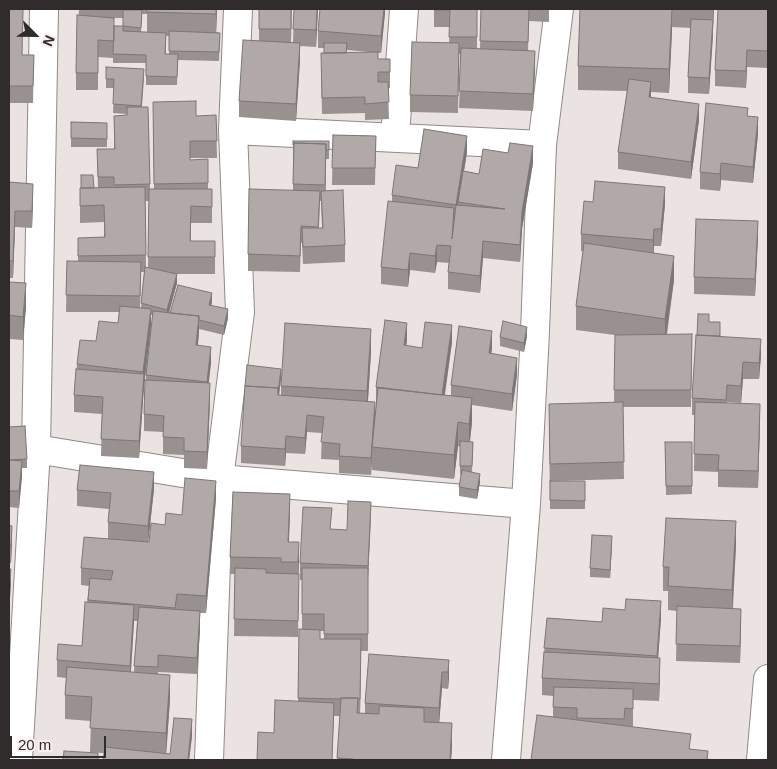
<!DOCTYPE html>
<html>
<head>
<meta charset="utf-8">
<style>
	body { margin:0 }
	#map { position:relative; width:777px; height:769px; overflow:hidden; background:#ebe3e1; font-family:Helvetica,sans-serif }
	canvas { display:block }
	.frame { position:absolute; inset:0; border:10px solid #2f2c2b; pointer-events:none }
	.north { position:absolute; left:10px; top:10px; width:50px; height:50px; -webkit-text-stroke:4px #f8f0ee; paint-order:stroke; rotate:113deg; font-size:14px; font-weight:700; line-height:20px; text-align:center; color:#2f2c2b }
	.north::after { content:''; display:block; margin:auto; width:18px; height:22px; background:#2f2c2b; clip-path:polygon(50% 0,100% 100%,50% 72%,0 100%) }
	.scale { position:absolute; left:10px; top:736px; width:96px; height:22px; box-sizing:border-box; border:2px solid #2f2c2b; border-top:0; padding-left:6px; font-size:15px; line-height:18px; white-space:nowrap; color:#2f2c2b; -webkit-text-stroke:4px #f8f0ee; paint-order:stroke }
</style>
</head>
<body>
<div id="map">
<canvas width="777" height="769"></canvas>
<div class="frame"></div>
<div class="north">N</div>
<div class="scale">20 m</div>
</div>
<script>
const context = document.querySelector('canvas').getContext('2d');
context.lineJoin = 'round';
function toPath(rows) {
  const path = new Path2D();
  for (const r of rows) {
    path.moveTo(r[0], r[1]);
    for (let i = 2; i < r.length; i += 2) path.lineTo(r[i], r[i + 1]);
  }
  return path;
}
function stroke(path, color, width, dash) {
  context.strokeStyle = color;
  context.lineWidth = width;
  context.lineCap = dash ? 'butt' : 'round';
  context.setLineDash(dash || []);
  context.stroke(path);
}
function fillPath(path, color) {
  context.fillStyle = color;
  context.fill(path, 'evenodd');
}
const street = toPath([
	[233,130,542,145],
	[395,136,404,9],
	[36,449,219,479,526,504],
	[18,760,36,449,44,9],
	[209,760,219,479,240,312,233,130,238,9],
	[506,760,526,504,535,332,542,145,559,9],
	[761,760,768,679]
]);
const wall = toPath([
	[9,9,22,55,34,55,33,103,9,103],
	[79,9,131,9,131,10,139,10,139,9,217,9,216,32,220,33,219,61,178,60,177,85,146,85,146,63,113,63,113,58,98,57,98,90,76,90,76,73],
	[142,14,147,14,147,32,141,32],
	[114,18,123,18,123,26,114,26],
	[166,36,169,36,169,54,166,54],
	[259,9,292,9,291,43,293,43,294,9,318,9,316,47,300,46,300,60,296,121,239,117,239,101,259,41],
	[385,9,381,53,378,53,378,59,390,59,390,88,388,88,389,119,365,120,365,113,322,114,321,70,324,53,324,48,318,48,318,31],
	[347,50,369,52,347,53],
	[434,9,477,9,477,49,480,49,481,9,549,9,549,22,529,21,528,51,535,68,533,111,459,108,461,54,459,54,458,113,410,112,410,95,449,43,450,27,434,27],
	[580,9,714,9,709,94,688,93,688,77,691,28,672,27,669,93,651,92,651,97,699,120,691,179,618,169,618,152,627,91,578,90,578,66],
	[768,9,768,68,747,67,746,88,715,86,715,70],
	[106,67,144,78,142,107,148,107,150,189,154,189,153,119,216,115,217,158,190,158,190,160,208,159,208,189,212,189,212,223,191,223,191,241,215,241,215,274,175,274,177,283,169,313,212,302,211,305,228,318,224,335,199,329,198,345,211,363,208,383,210,400,207,469,184,468,184,455,163,454,163,432,144,431,144,414,146,375,153,315,151,315,151,326,144,386,139,458,101,456,102,414,74,412,74,395,77,364,96,341,118,323,119,312,66,312,67,261,78,261,78,238,104,237,104,222,80,223,80,188,98,188,97,149,114,149,114,116,127,115,127,114,113,113,114,88,106,88],
	[145,201,149,201,148,268,146,267],
	[141,272,144,272,141,308,140,308],
	[748,116,758,134,753,183,721,180,720,191,700,189,700,172],
	[71,122,107,123,107,147,71,147],
	[333,135,376,136,375,185,332,185],
	[293,141,329,141,329,159,326,159,326,191,345,245,345,262,303,264,302,243,301,243,300,272,248,271,248,254,293,190],
	[320,201,321,201,322,228,319,228],
	[467,152,464,171,479,174,533,163,522,229,520,262,483,258,480,293,448,289,448,272,449,263,437,262,435,273,410,270,408,287,381,284,381,267,392,201,392,195,418,168],
	[9,182,33,201,32,228,15,227,13,278,9,278],
	[593,202,665,204,661,246,654,246,654,253,674,280,667,335,692,334,691,407,623,407,624,479,551,481,585,481,585,509,550,509,549,421,614,402,615,335,576,330,576,306,583,251,581,251,581,234],
	[758,237,755,296,694,294,694,277],
	[9,282,26,307,23,340,9,339],
	[709,322,720,336,761,356,759,379,743,379,741,403,727,402,727,403,760,421,758,488,718,487,718,472,694,471,695,415,692,415,692,398,697,335],
	[527,336,524,352,500,346,500,337],
	[407,340,406,346,422,348,452,342,445,395,451,395,451,385,492,348,491,354,517,375,512,411,472,405,472,422,470,442,473,442,472,472,480,482,477,499,459,496,459,487,461,475,460,474,460,447,458,446,454,479,372,470,372,462,371,475,339,473,339,460,321,459,322,433,307,432,305,454,286,453,285,466,241,463,241,446,281,378,279,396,281,396,281,386,371,352,368,401,374,422,376,404,376,387],
	[9,427,27,459,27,468,22,468,19,508,9,507],
	[665,442,692,442,692,494,666,495],
	[154,489,148,542,149,542,165,525,182,515,216,498,206,613,200,613,200,628,197,674,158,672,158,674,170,699,166,753,170,754,192,736,189,760,90,752,91,721,65,719,65,695,67,678,57,677,57,660,82,646,89,586,81,585,81,568,108,539,108,522,109,509,77,506,77,490],
	[134,621,137,621,134,672,131,672],
	[290,510,289,542,299,559,298,637,234,636,235,574,230,574,230,557],
	[371,518,368,579,368,651,361,651,360,713,365,714,365,703,449,660,449,677,448,689,442,688,439,723,452,747,451,760,337,760,340,716,334,716,332,760,257,760,274,733,298,701,299,629,302,629,302,580,300,580,300,563,331,529,347,530],
	[320,631,324,631,324,639,320,639],
	[9,525,12,542,11,563,9,563],
	[612,544,610,578,590,577,590,568],
	[736,545,733,608,741,625,740,663,676,661,677,611,668,610,668,591,663,591,663,567],
	[547,618,602,622,661,618,658,658,660,675,659,701,633,700,633,726,625,726,691,749,708,759,531,760,553,717,553,696,542,695,542,678]
]);
const shadedWall = toPath([
	[216,9,217,9,216,38],
	[317,9,318,9,316,47,316,30],
	[384,9,385,9,385,14,381,53,381,36],
	[672,9,672,32,669,93,669,69],
	[713,9,714,9,713,30],
	[713,20,713,37,709,94,709,78],
	[300,43,300,60,296,121,296,104],
	[747,50,747,67,746,88,746,71],
	[535,51,535,68,533,111,533,94],
	[651,82,651,99,649,97],
	[699,104,699,120,691,179,691,162],
	[758,117,758,134,753,183,753,167],
	[467,136,467,152,459,202,458,202,458,207,456,205],
	[533,146,533,163,522,229,520,262,520,245,522,212],
	[721,163,721,180,720,191,720,174],
	[33,184,33,201,32,228,32,211],
	[665,187,665,204,661,246,661,229],
	[15,211,15,227,13,278,13,261],
	[758,221,758,237,755,296,755,279],
	[654,229,654,246,653,257,653,240],
	[483,241,483,258,480,293,480,276],
	[437,245,437,262,435,273,435,256],
	[410,253,410,270,408,287,408,270],
	[674,256,674,280,665,342,665,319],
	[177,274,177,283,167,319,167,310],
	[26,283,26,307,23,340,23,317],
	[212,293,212,302,209,314,209,305],
	[151,309,151,326,144,386,139,458,139,441,143,372],
	[228,309,228,318,224,335,224,326],
	[199,316,199,333,196,362,196,345],
	[407,323,407,340,404,362,404,345],
	[452,325,452,342,442,412,442,395],
	[527,327,527,336,524,352,524,343],
	[371,329,371,352,367,415,367,391],
	[492,331,492,348,489,370,489,353],
	[761,339,761,356,759,379,759,363],
	[211,347,211,363,207,399,207,382],
	[517,358,517,375,512,411,512,394],
	[743,362,743,379,741,403,741,386],
	[281,369,281,378,278,402,278,393],
	[210,383,210,400,207,469,207,452],
	[472,398,472,422,469,448,469,424],
	[375,402,375,418,372,447,371,475,371,458],
	[760,404,760,421,758,488,758,471],
	[307,415,307,432,305,454,305,438],
	[458,422,458,446,454,479,454,455],
	[286,436,286,453,285,466,285,449],
	[22,461,22,478,19,508,19,491],
	[154,472,154,489,148,543,148,526],
	[480,474,480,482,477,499,477,490],
	[216,481,216,498,206,613,206,596],
	[290,494,290,510,288,559,288,542],
	[371,502,368,579,368,651,368,566],
	[736,521,736,545,732,614,732,590],
	[12,526,12,542,11,563,11,546],
	[612,536,612,544,610,578,610,570],
	[299,542,299,559,298,579,298,562],
	[11,569,11,586,9,612,9,595],
	[661,601,661,618,657,673,657,656],
	[134,605,134,622,130,683,130,666],
	[741,609,741,625,740,663,740,646],
	[200,611,200,628,197,674,197,658],
	[361,639,361,656,360,716,360,699],
	[660,658,660,675,659,701,659,684],
	[449,660,449,677,448,689,448,672],
	[442,672,442,688,439,725,439,708],
	[170,675,170,699,166,757,166,733],
	[192,719,192,736,189,760,188,760],
	[452,723,452,747,451,760,450,760]
]);
const building = toPath([
	[9,9,23,9,22,55,34,55,33,86,9,86,9,9],
	[147,9,216,9,216,14,147,12,147,9],
	[259,9,291,9,291,29,259,29,259,9],
	[294,9,317,9,316,30,293,29,294,9],
	[320,9,384,9,381,36,318,31,320,9],
	[434,9,477,9,477,37,449,37,450,10,434,10,434,9],
	[481,9,529,9,528,42,480,41,481,9],
	[580,9,672,9,669,69,578,66,580,9],
	[718,9,768,9,768,51,747,50,746,71,715,70,718,9],
	[123,10,142,10,141,28,123,26,123,10],
	[77,15,114,18,114,41,98,40,98,73,76,73,77,15],
	[691,19,713,20,709,78,688,77,691,19],
	[114,26,123,26,123,31,166,33,165,54,178,54,177,77,146,76,146,55,113,54,114,26],
	[169,31,220,33,219,52,169,51,169,31],
	[243,40,300,43,296,104,239,101,243,40],
	[412,42,459,43,458,96,410,95,412,42],
	[324,43,347,43,346,53,324,53,324,43],
	[461,48,535,51,533,94,459,91,461,48],
	[378,52,378,59,390,59,390,72,378,72,378,82,388,82,389,102,365,104,365,97,322,98,321,53,378,52],
	[106,67,144,69,141,106,113,104,114,79,106,79,106,67],
	[629,79,651,82,649,97,699,104,691,162,618,152,629,79],
	[196,101,196,116,216,115,217,141,190,141,190,160,208,159,208,183,154,184,153,102,196,101],
	[706,103,748,108,747,116,758,117,753,167,721,163,720,174,700,172,706,103],
	[127,107,148,107,150,184,114,185,114,177,98,177,97,149,115,149,114,116,127,115,127,107],
	[71,122,107,123,107,139,71,138,71,122],
	[424,129,467,136,456,205,392,195,396,165,418,168,424,129],
	[333,135,376,136,375,168,332,168,333,135],
	[293,141,329,141,329,150,326,150,326,144,294,143,293,145,293,141],
	[294,143,326,144,325,185,293,184,294,143],
	[510,143,533,146,522,212,520,245,483,241,480,276,448,272,451,246,437,245,435,256,410,253,408,270,381,267,388,201,454,208,452,239,456,205,505,209,458,202,463,171,479,174,483,149,508,153,510,143],
	[81,175,93,175,94,188,81,188,81,175],
	[595,181,665,187,661,229,654,229,653,240,581,234,584,201,593,202,595,181],
	[9,182,33,184,32,211,15,211,13,261,9,261,9,182],
	[145,187,146,255,78,256,78,238,105,237,104,205,80,206,80,188,145,187],
	[149,189,212,189,212,207,191,206,190,241,215,241,215,257,148,257,149,189],
	[249,189,320,191,318,227,301,226,300,256,248,254,249,189],
	[343,190,345,245,303,247,302,228,323,228,321,191,343,190],
	[696,219,758,221,755,279,694,277,696,219],
	[584,243,674,256,665,319,576,306,584,243],
	[67,261,141,262,140,296,66,295,67,261],
	[145,267,177,274,167,310,141,303,145,267],
	[9,282,26,283,23,317,9,315,9,282],
	[178,285,212,293,209,305,228,309,224,326,199,320,199,316,170,313,178,285],
	[120,306,151,309,143,372,77,364,80,340,96,341,99,321,118,323,120,306],
	[153,311,199,316,196,345,211,347,207,382,146,375,153,311],
	[698,314,709,314,709,322,720,322,720,336,697,335,698,314],
	[385,320,407,323,404,345,422,348,425,322,452,325,442,395,376,387,385,320],
	[503,321,527,327,524,343,500,337,503,321],
	[285,323,371,329,367,391,281,386,285,323],
	[459,326,492,331,489,353,517,358,512,394,451,385,459,326],
	[692,334,691,390,614,390,615,335,692,334],
	[696,335,761,339,759,363,743,362,741,386,727,385,726,400,692,398,696,335],
	[247,365,281,369,278,393,278,388,245,386,247,365],
	[76,369,144,374,139,441,101,439,103,397,74,395,76,369],
	[145,380,210,383,207,452,184,451,184,438,163,437,164,416,144,414,145,380],
	[245,386,278,388,278,395,375,402,371,458,339,456,340,444,321,442,324,417,307,415,305,438,286,436,285,449,241,446,245,386],
	[378,388,472,398,469,424,458,422,454,455,372,447,378,388],
	[623,402,624,462,550,464,549,404,623,402],
	[695,402,760,404,758,471,718,470,719,455,694,454,695,402],
	[25,426,27,459,9,460,9,427,25,426],
	[460,441,473,442,472,466,460,466,460,441],
	[665,442,692,442,692,486,666,486,665,442],
	[9,460,22,461,19,491,9,491,9,460],
	[80,465,154,472,148,526,108,522,111,493,77,490,80,465],
	[462,470,480,474,477,490,459,487,462,470],
	[185,478,216,481,206,596,177,594,175,608,88,600,90,578,111,580,113,571,81,568,84,537,149,542,151,523,165,525,166,513,182,515,185,478],
	[550,481,585,481,585,501,550,500,550,481],
	[233,492,290,494,288,542,299,542,298,562,281,562,281,558,230,557,233,492],
	[348,501,371,502,368,566,300,563,303,507,332,508,330,529,347,530,348,501],
	[666,518,736,521,732,590,668,586,669,567,663,567,666,518],
	[9,525,12,526,11,546,9,546,9,525],
	[592,535,612,536,610,570,590,568,592,535],
	[235,568,266,569,266,573,299,574,298,621,234,619,235,568],
	[302,568,368,568,368,634,324,634,324,614,302,614,302,568],
	[9,569,11,569,9,595,9,569],
	[626,599,661,601,657,656,544,648,547,618,602,622,603,608,625,610,626,599],
	[85,602,134,605,130,666,57,660,58,644,82,646,85,602],
	[677,606,741,609,740,646,676,644,677,606],
	[139,607,200,611,197,658,158,655,158,667,134,666,139,607],
	[299,629,320,630,320,639,361,639,360,699,358,699,358,698,341,698,340,699,298,698,299,629],
	[544,652,660,658,659,684,542,678,544,652],
	[369,654,449,660,448,672,442,672,439,708,365,703,369,654],
	[67,667,170,675,166,733,90,728,92,697,65,695,67,667],
	[554,687,633,689,633,709,625,708,624,719,577,718,577,708,553,707,554,687],
	[341,698,358,698,357,713,379,714,379,706,424,708,424,722,452,723,450,760,353,760,353,759,337,758,341,698],
	[275,700,334,703,332,760,257,760,258,732,274,733,275,700],
	[537,715,691,734,689,749,708,751,707,759,715,760,531,760,537,715],
	[174,718,192,719,188,760,103,760,105,747,170,754,174,718],
	[64,751,98,753,98,760,63,760,64,751]
]);
stroke(street, '#908988', 30);
stroke(street, '#fff', 28);
fillPath(wall, '#989190');
fillPath(shadedWall, '#7c7676');
fillPath(building, '#b1a9a8');
stroke(building, '#7c7676', 1);
</script>
</body>
</html>
